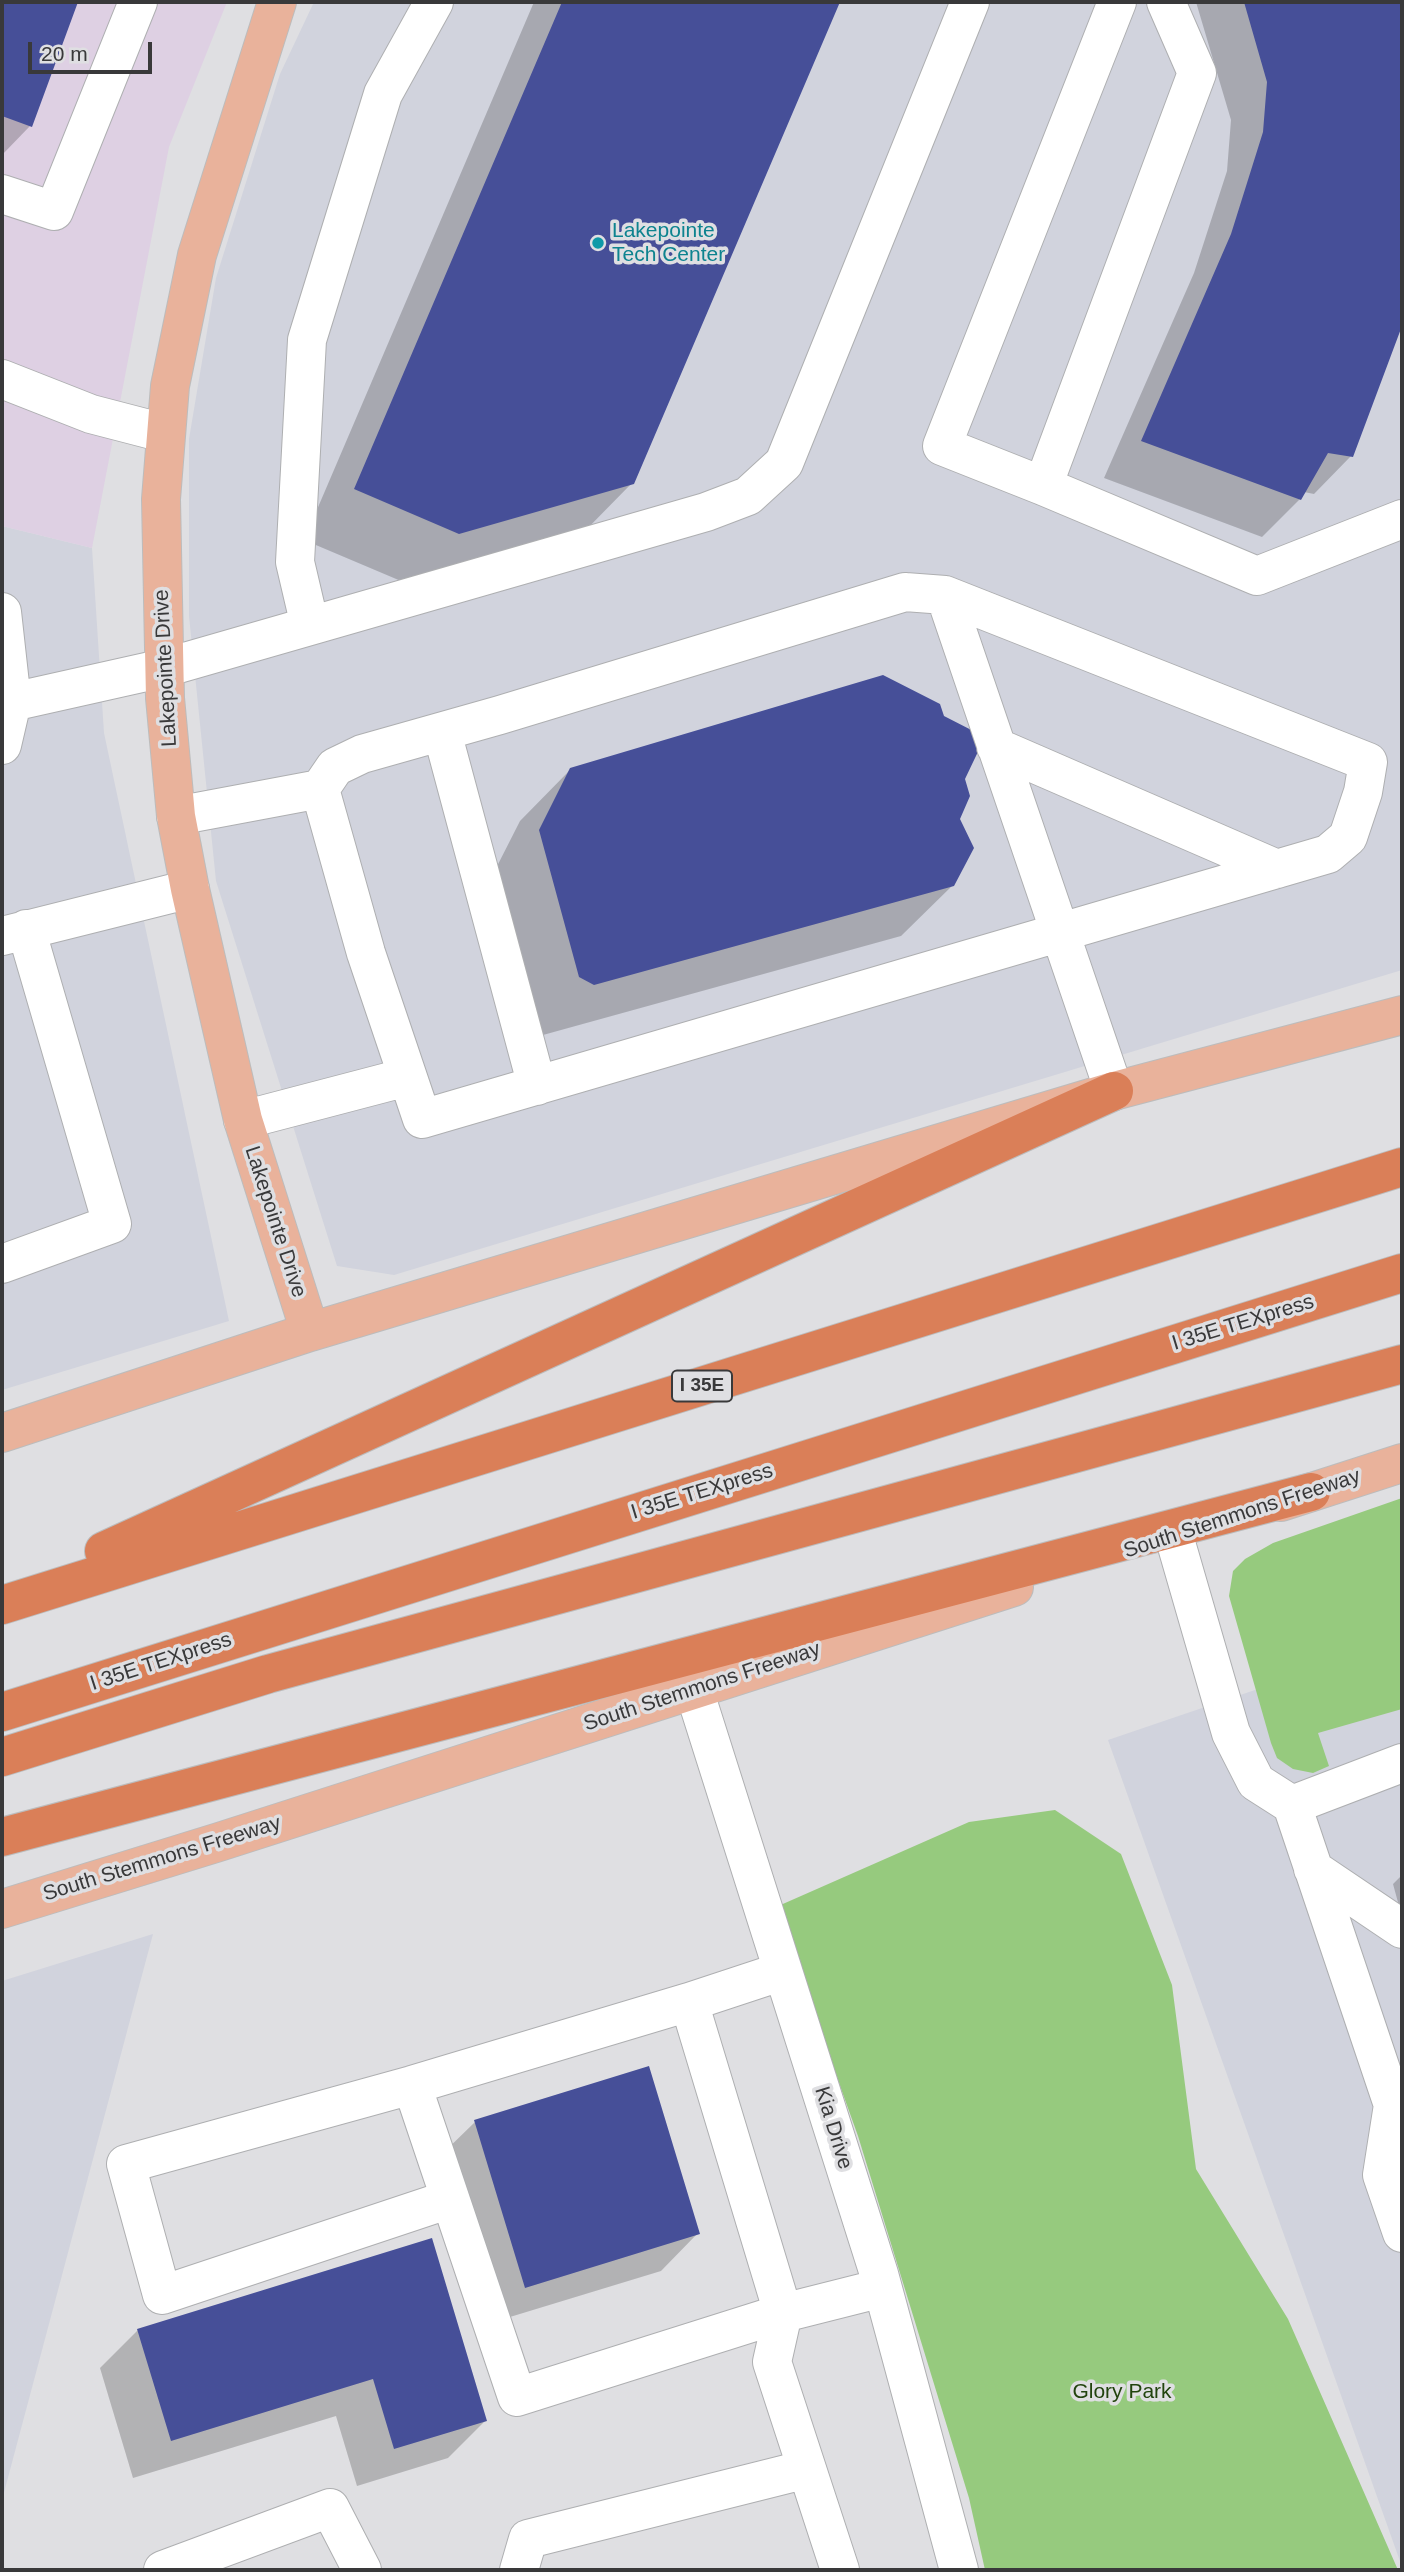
<!DOCTYPE html>
<html>
<head>
<meta charset="utf-8">
<style>
	body { margin:0 }
	#map { position:relative; width:1404px; height:2572px; overflow:hidden; background:#dfdfe2; font-family:Arial,sans-serif }
	canvas { display:block }
	.frame { position:absolute; inset:0; border:4px solid #39393a; pointer-events:none }
	.scale { position:absolute; left:28px; top:42px; width:124px; height:32px; box-sizing:border-box; border:4px solid #39393a; border-top:0; padding-left:9px; font-size:21px; line-height:24px; white-space:nowrap; color:#39393a; -webkit-text-stroke:5px #dfdfe2; paint-order:stroke }
</style>
</head>
<body>
<div id="map">
<canvas width="1404" height="2572"></canvas>
<div class="frame"></div>
<div class="scale">20 m</div>
</div>
<script>
const context = document.querySelector('canvas').getContext('2d');
context.lineJoin = 'round';
function fillPath(path, color) {
  context.fillStyle = color;
  context.fill(path, 'evenodd');
}
function toPath(rows) {
  const path = new Path2D();
  for (const r of rows) {
    path.moveTo(r[0], r[1]);
    for (let i = 2; i < r.length; i += 2) path.lineTo(r[i], r[i + 1]);
  }
  return path;
}
function stroke(path, color, width, dash) {
  context.strokeStyle = color;
  context.lineWidth = width;
  context.lineCap = dash ? 'butt' : 'round';
  context.setLineDash(dash || []);
  context.stroke(path);
}
function drawText(font, color, halo, rows, align = 'center') {
  context.font = font + ' Arial,sans-serif';
  context.lineWidth = 7;
  context.setLineDash([]);
  context.textBaseline = 'middle';
  context.strokeStyle = halo;
  context.fillStyle = color;
  for (const [text, x, y, turn = 0] of rows) {
    context.save();
    context.translate(x, y);
    context.rotate((+turn || 0) * Math.PI / 180);
    context.textAlign = isNaN(turn) ? turn : align;
    if (halo) context.strokeText(text, 0, 0);
    context.fillText(text, 0, 0);
    context.restore();
  }
}
const built = toPath([
	[314,2,1402,2,1402,970,394,1275,337,1266,216,881,189,616,189,439,216,278,280,74],
	[2,526,92,548,104,733,229,1321,2,1390],
	[1402,1640,1402,2563,1401,2564,1108,1740],
	[153,1934,2,2500,2,1981]
]);
const industrial = toPath([
	[2,2,227,2,169,147,92,548,2,526]
]);
const green = toPath([
	[1402,1498,1402,1709,1318,1733,1329,1766,1313,1773,1293,1769,1277,1758,1271,1743,1229,1596,1233,1571,1245,1559,1273,1543],
	[1055,1810,1121,1854,1172,1985,1196,2169,1288,2319,1398,2570,985,2570,969,2498,858,2136,776,1907,969,1822]
]);
const shadow = toPath([
	[2,2,76,2,30,126,2,155],
	[534,2,838,2,632,483,581,535,408,584,304,540],
	[1196,2,1402,2,1402,321,1351,456,1314,494,1304,492,1300,499,1262,537,1104,478,1194,273,1227,171,1231,120],
	[571,769,963,779,953,885,901,936,543,1035,489,882,520,821],
	[1402,1875,1402,1917,1393,1884],
	[475,2122,698,2233,661,2271,487,2324,437,2159],
	[431,2240,485,2421,448,2458,357,2486,336,2416,133,2478,100,2368,138,2330]
]);
const building = toPath([
	[2,2,78,2,32,127,2,116],
	[562,2,840,2,634,484,459,534,354,489],
	[1244,2,1402,2,1402,326,1353,457,1328,453,1301,500,1141,441,1231,234,1263,132,1267,82],
	[883,675,940,704,944,716,985,737,965,779,970,796,960,819,974,848,954,886,594,985,579,977,539,830,570,768],
	[649,2066,700,2234,525,2288,474,2120],
	[432,2238,487,2421,394,2449,373,2379,171,2441,137,2329]
]);
const minor = toPath([
	[1117,2,942,446,1043,486,1257,576,1402,519],
	[2,194,54,211,138,2],
	[2,379,91,414,164,433],
	[1043,486,1197,73,1166,2],
	[905,592,945,595,1368,762,1363,792,1348,837,1328,854,422,1119,366,953,320,789,335,767,362,754,500,715,905,592],
	[945,595,1114,1091],
	[2,612,12,702],
	[310,626,295,562,307,340,383,94,434,2],
	[442,732,537,1086],
	[2,745,12,702,164,668,706,512,748,496,784,463,970,2],
	[996,747,1277,869],
	[176,816,320,789],
	[2,936,190,889],
	[243,1120,407,1077],
	[2,1264,112,1224,26,929],
	[1174,1536,1231,1733,1256,1782,1292,1805,1402,1763],
	[694,1690,879,2274,959,2570],
	[1292,1805,1393,2105,1382,2175,1402,2233],
	[1313,1869,1402,1929],
	[689,2002,783,1971],
	[412,2085,126,2164,162,2295,450,2199],
	[163,2570,330,2508,362,2570],
	[519,2570,528,2539,807,2469],
	[840,2570,772,2362,783,2313,517,2397,412,2085,689,2002,783,2313,882,2288]
]);
const major = toPath([
	[277,2,197,255,170,386,161,499,165,698,176,816,190,889,243,1120,310,1332],
	[2,1433,310,1332,1114,1091,1402,1015],
	[1281,1502,1402,1463],
	[2,1909,219,1842,1014,1587]
]);
const highway = toPath([
	[104,1551,1114,1091],
	[2,1605,1402,1167],
	[2,1712,1402,1273],
	[2,1757,268,1674,1402,1364],
	[2,1837,1311,1492]
]);
const markers = [
	[598,243,7,"#0f9aa8"]
];
const shields = [
	[702,1386,60]
];
const shieldNames = [
	["I 35E",702,1386]
];
const cultureNames = [
	["Lakepointe",612,231],
	["Tech Center",612,255]
];
const streetNames = [
	["Lakepointe Drive",166,668,-93],
	["Lakepointe Drive",275,1222,72],
	["I 35E TEXpress",1243,1323,-17],
	["I 35E TEXpress",702,1492,-17],
	["South Stemmons Freeway",1242,1514,-18],
	["I 35E TEXpress",161,1662,-18],
	["South Stemmons Freeway",702,1687,-18],
	["South Stemmons Freeway",162,1859,-17],
	["Kia Drive",833,2128,73]
];
const parkNames = [
	["Glory Park",1122,2392]
];
fillPath(built, '#d1d3dd');
fillPath(industrial, '#ded0e3');
fillPath(green, '#96ca7e');
fillPath(shadow, '#0003');
fillPath(building, '#464f98');
stroke(minor, '#aeafb1', 40);
stroke(major, '#bcbcbc', 40);
stroke(highway, '#bcbcbc', 40);
stroke(minor, '#fff', 38);
stroke(major, '#e9b29b', 38);
stroke(highway, '#da7f58', 38);
for (const [x, y, r, color] of markers) {
  const dot = new Path2D();
  dot.arc(x, y, r, 0, 2 * Math.PI);
  context.fillStyle = color;
  context.fill(dot);
  stroke(dot, '#dfdfe2', 2.5);
}
for (const [x, y, w] of shields) {
  const box = new Path2D();
  box.roundRect(x - w / 2, y - 15.5, w, 31, 5);
  context.fillStyle = '#dfdfe2';
  context.fill(box);
  stroke(box, '#39393a', 2);
}
drawText('bold 19px', '#39393a', null, shieldNames);
drawText('21px', '#0d838f', '#dfdfe2', cultureNames, 'left');
drawText('21px', '#39393a', '#dfdfe2', streetNames);
drawText('21px', '#22440e', '#dfdfe2', parkNames);
</script>
</body>
</html>
